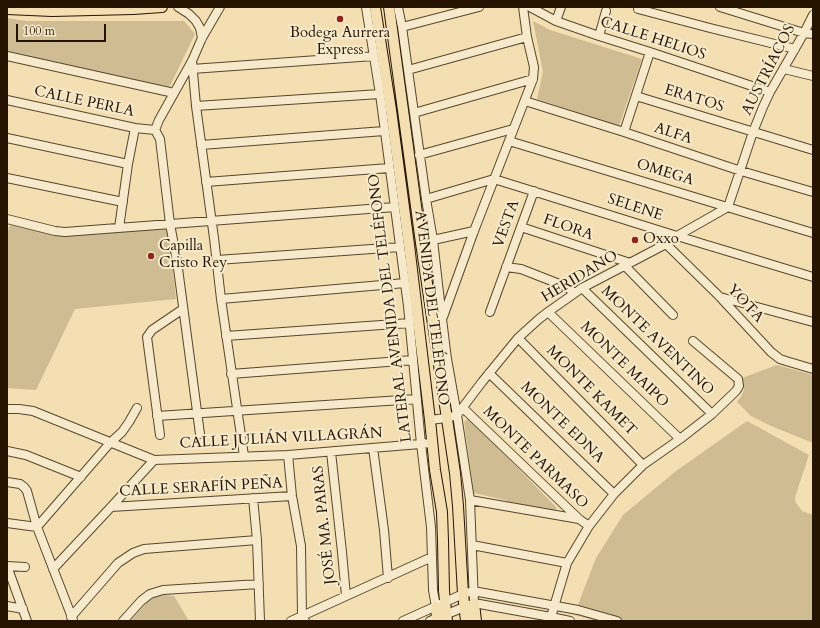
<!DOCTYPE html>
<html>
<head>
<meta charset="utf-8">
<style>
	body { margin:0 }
	#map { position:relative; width:820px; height:628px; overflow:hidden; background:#f3dfb1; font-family:Cardo,serif }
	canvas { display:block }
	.frame { position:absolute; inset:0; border:8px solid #261401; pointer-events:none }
	.scale { position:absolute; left:16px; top:24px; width:90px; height:18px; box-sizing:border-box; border:2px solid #261401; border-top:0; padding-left:5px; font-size:12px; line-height:14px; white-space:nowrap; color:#261401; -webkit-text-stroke:3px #f7eacc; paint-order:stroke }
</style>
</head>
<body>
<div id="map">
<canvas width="820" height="628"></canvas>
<div class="frame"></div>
<div class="scale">100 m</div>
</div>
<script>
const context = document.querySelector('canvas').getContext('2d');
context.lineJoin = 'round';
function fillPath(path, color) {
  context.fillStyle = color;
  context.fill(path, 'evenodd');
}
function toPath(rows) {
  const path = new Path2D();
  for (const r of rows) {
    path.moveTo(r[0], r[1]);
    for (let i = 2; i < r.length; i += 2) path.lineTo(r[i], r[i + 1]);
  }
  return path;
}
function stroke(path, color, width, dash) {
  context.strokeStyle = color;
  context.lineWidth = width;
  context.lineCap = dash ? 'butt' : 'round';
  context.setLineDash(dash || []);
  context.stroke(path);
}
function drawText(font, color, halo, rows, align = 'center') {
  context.font = font + ' Cardo,serif';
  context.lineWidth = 4;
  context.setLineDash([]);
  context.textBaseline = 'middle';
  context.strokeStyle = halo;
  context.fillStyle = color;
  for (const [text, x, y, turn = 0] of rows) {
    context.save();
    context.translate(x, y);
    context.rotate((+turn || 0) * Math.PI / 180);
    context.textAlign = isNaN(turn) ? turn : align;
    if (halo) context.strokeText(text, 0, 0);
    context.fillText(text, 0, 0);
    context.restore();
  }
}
const green = toPath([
	[7,18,26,21,184,21,195,34,169,88,7,53],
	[533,21,550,30,642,59,619,126,537,99,543,72],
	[11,225,15,225,53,233,164,228,168,231,169,235,176,299,75,309,36,390,7,388,7,235,9,227],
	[777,365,813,375,813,443,771,426,751,416,737,402,742,395,744,389,742,378],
	[469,418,557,508,552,514,523,508,505,500,474,493,464,422],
	[747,421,809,455,795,497,796,503,802,511,813,515,813,621,597,621,574,615,596,558,623,515,676,471],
	[164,595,174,596,189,621,130,621,150,599,157,596]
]);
const minor = toPath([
	[178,7,189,14,196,21,200,28,202,38],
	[366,7,380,94,408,306,421,444,431,527,433,590,436,607],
	[398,7,402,27,426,199,433,240,442,319,447,359,457,415,470,500,474,603],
	[530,7,556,21,599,36,650,52,770,92],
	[720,7,804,33,813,34],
	[638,9,710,28,795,49],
	[556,21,561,7],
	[402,27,479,7],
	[599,36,606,11],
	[7,56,174,93],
	[192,61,196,106,214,238,221,299,244,456],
	[192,69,374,56],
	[784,69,813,76],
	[408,70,527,37],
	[636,96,813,150],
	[7,100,135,128,155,130],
	[525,101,624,132,741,171,813,192],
	[196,106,380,94],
	[414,113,533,79],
	[155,130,160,139,170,224,177,261,200,434],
	[155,130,159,120,192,61,202,38,220,7],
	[624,132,650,52],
	[7,138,128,164],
	[509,141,813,233],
	[201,145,384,131],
	[419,155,513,129],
	[7,178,123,202],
	[206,182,389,168],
	[426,199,494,179,677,236,813,277],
	[7,219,55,231,65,232,395,207],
	[521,227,630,263],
	[119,228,128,164,135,128],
	[433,240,474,231],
	[666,244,720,297,771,352,780,359,786,361,813,369],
	[217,260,400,247],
	[625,266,673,315],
	[506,267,521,269,567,287,574,293],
	[582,288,712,414],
	[720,297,813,322],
	[221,299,405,283],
	[490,312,534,191],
	[548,312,680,439],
	[443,317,474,231,533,79,534,67,527,37,523,7],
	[226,336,410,323],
	[518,338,643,465],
	[489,373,614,494],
	[231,374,413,360],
	[463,408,579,519,589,526],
	[7,409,19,409,33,411,154,460,288,455,432,443],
	[157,416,417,399],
	[430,420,446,418,457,415,482,382,518,338,539,319,548,312,582,288,666,244,677,236,728,207,753,132,763,107,770,92,804,33,813,15],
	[160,435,147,337,152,330,183,309],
	[373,448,384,530,388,578],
	[7,451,26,455,81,477],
	[331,452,342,552,346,596],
	[288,455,292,496,301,546,302,616,305,621],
	[7,482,20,484,24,487,27,491,37,527,73,620],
	[253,498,257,540,260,621],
	[470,500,579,519],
	[111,507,292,496],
	[7,523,37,527,110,443,122,432,129,422,137,408],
	[472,545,567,563],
	[7,566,27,621],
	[7,566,25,567],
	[53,569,111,507,154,460],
	[7,606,23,609],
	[71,617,118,563,133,553,144,549,257,540],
	[551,617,567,563,589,526,614,494,643,465,680,439,712,414,736,391,739,386,738,379,693,341],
	[123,621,141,601,150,594,163,590,259,584],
	[291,621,432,557],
	[403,621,463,594,473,591,578,610,617,621],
	[430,621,474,603,551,617,570,621]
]);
const major = toPath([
	[375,7,391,110,409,245,430,420,435,470,442,512,443,541,444,591,447,621],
	[389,7,421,243,455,473,458,506,463,594,466,621],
	[7,9,52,11,133,9,162,7],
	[474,603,476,621],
	[436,607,437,621]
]);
const markers = [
	[340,19,4,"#8f2418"],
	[635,240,4,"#8f2418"],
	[151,256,4,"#8f2418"]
];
const poiNames = [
	["Bodega Aurrera",340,34,"center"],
	["Express",340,51,"center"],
	["Oxxo",643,240],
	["Capilla",159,247],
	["Cristo Rey",159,264]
];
const streetNames = [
	["CALLE HELIOS",653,39,18],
	["AUSTRÍACOS",769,70,-63],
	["ERATOS",694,99,17],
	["CALLE PERLA",84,102,12],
	["ALFA",673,134,18],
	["OMEGA",665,173,17],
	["SELENE",635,208,18],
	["VESTA",507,224,-70],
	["FLORA",568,228,19],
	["HERIDANO",580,277,-31],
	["YOTA",745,304,47],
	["LATERAL AVENIDA DEL TELÉFONO",391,308,-97],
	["AVENIDA DEL TELÉFONO",431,308,83],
	["MONTE AVENTINO",657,341,44],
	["MONTE MAIPO",624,365,44],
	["MONTE KAMET",591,391,45],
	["MONTE EDNA",562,423,44],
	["CALLE JULIÁN VILLAGRÁN",281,439,-3],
	["MONTE PARMASO",535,458,44],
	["CALLE SERAFÍN PEÑA",201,488,-3],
	["JOSÉ MA. PARAS",325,525,-96]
];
fillPath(green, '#d0bc93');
stroke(minor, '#59472d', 10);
stroke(major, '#261401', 12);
stroke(minor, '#f7eacc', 8);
stroke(major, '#f3dfb1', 10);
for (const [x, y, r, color] of markers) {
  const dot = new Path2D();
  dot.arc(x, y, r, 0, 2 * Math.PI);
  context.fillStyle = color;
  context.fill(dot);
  stroke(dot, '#f7eacc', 1.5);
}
drawText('15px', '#261401', '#f7eacc', poiNames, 'left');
drawText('15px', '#261401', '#f7eacc', streetNames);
</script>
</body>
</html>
